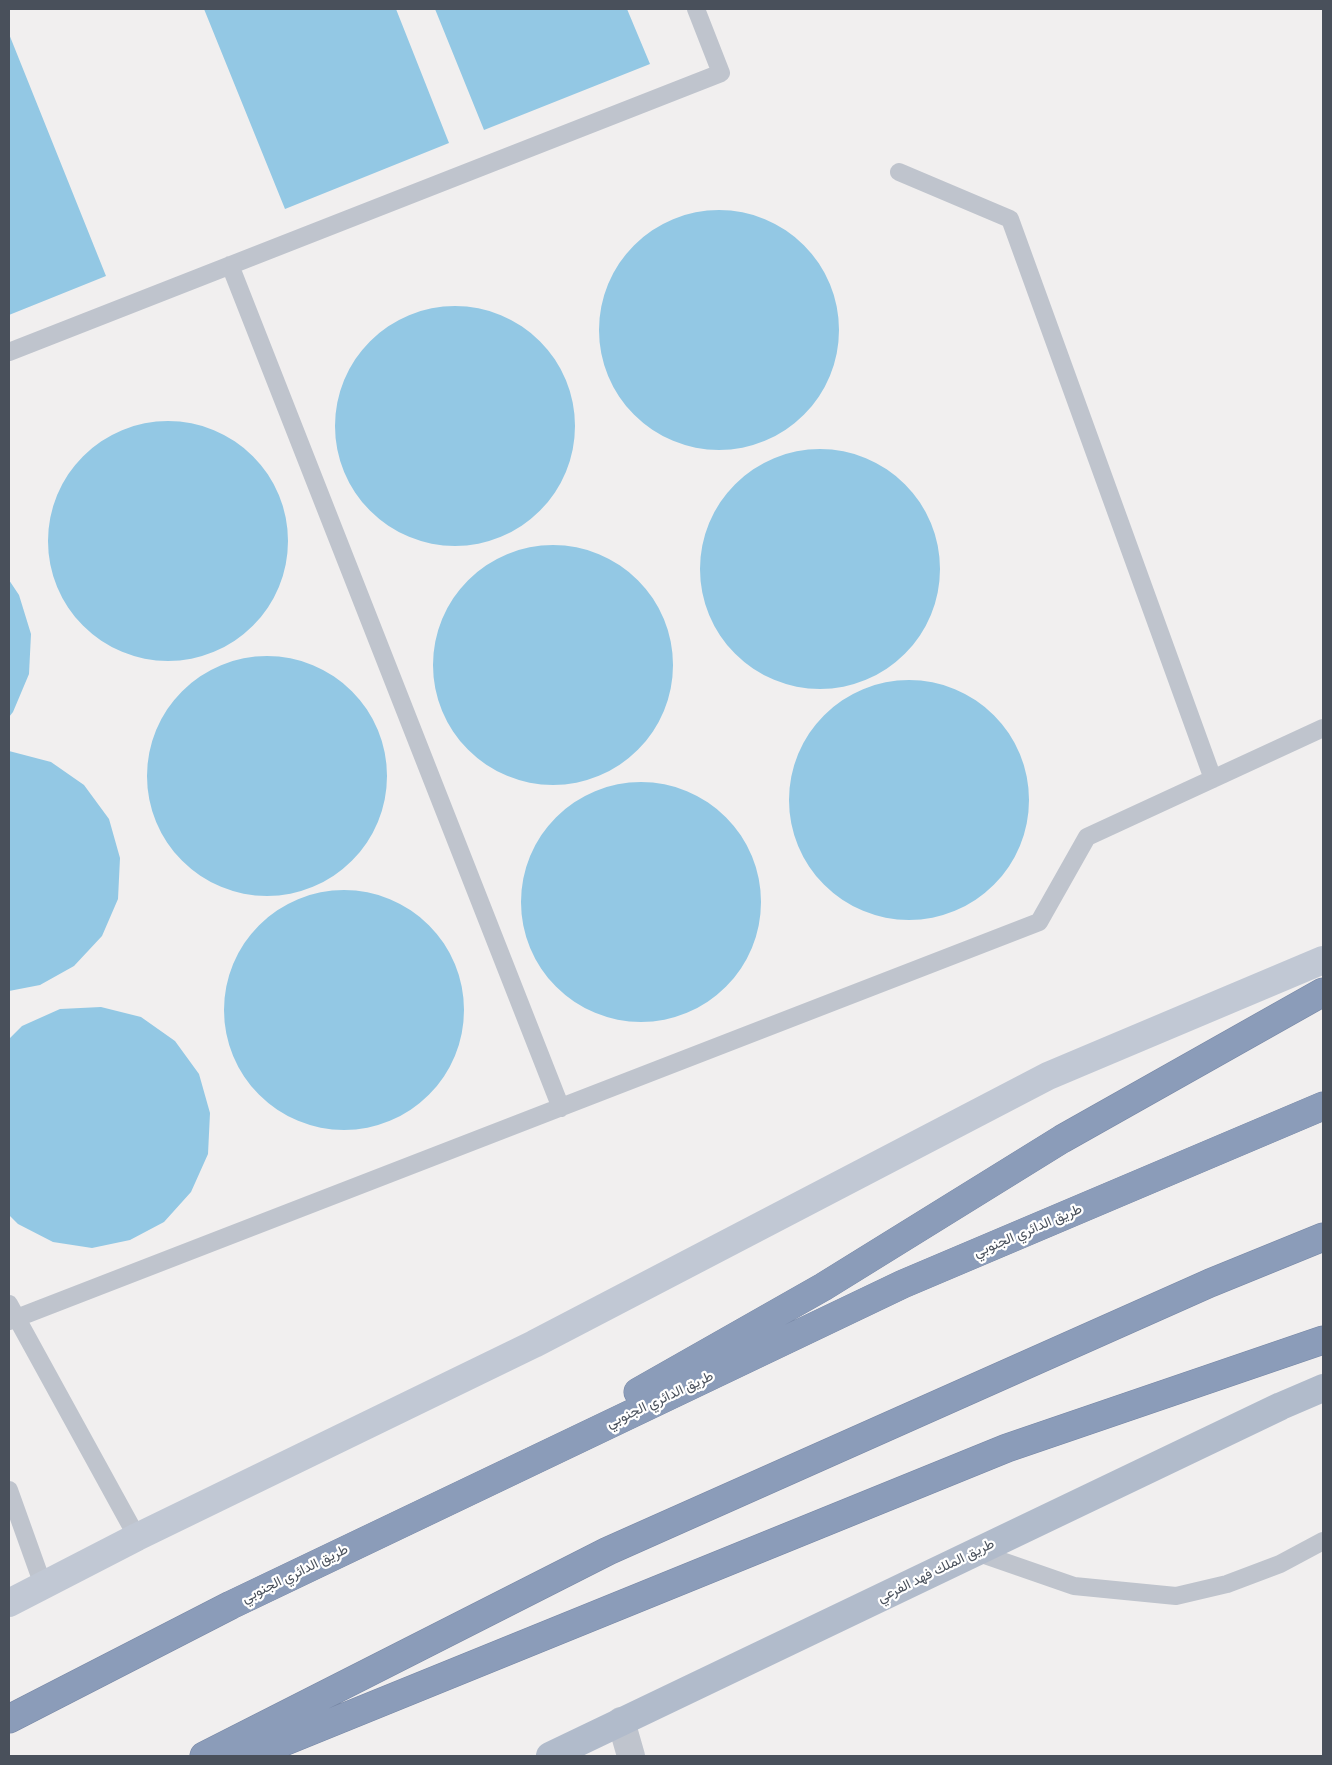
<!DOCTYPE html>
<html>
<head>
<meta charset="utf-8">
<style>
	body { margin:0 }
	#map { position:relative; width:1332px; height:1765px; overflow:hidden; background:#f1efef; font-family:"Fira Sans Condensed",sans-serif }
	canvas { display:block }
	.frame { position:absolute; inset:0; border:10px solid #49505b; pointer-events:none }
</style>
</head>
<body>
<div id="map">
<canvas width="1332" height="1765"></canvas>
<div class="frame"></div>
</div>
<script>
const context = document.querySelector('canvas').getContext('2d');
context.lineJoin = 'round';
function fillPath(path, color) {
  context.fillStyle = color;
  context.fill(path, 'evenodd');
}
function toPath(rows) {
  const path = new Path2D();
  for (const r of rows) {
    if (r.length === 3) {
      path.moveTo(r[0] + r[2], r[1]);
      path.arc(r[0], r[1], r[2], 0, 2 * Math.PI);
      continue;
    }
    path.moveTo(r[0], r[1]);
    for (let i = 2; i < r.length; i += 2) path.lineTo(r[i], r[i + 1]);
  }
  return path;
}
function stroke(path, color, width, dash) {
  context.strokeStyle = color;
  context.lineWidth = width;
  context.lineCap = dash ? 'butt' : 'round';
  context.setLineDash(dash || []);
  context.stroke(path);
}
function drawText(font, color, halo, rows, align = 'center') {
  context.font = font + ' "Fira Sans Condensed",Vazirmatn,sans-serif';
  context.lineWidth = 4.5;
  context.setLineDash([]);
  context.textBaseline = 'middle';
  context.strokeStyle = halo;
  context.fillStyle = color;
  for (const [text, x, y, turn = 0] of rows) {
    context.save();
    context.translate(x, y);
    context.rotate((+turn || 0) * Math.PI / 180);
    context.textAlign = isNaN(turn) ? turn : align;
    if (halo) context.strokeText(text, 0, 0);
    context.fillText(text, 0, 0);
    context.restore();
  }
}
const water = toPath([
	[204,9,396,9,449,143,285,209],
	[435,9,627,9,650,64,484,130],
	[9,34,106,276,9,315],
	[719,330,120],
	[455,426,120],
	[168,541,120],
	[820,569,120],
	[553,665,120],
	[9,580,19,595,31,634,29,674,13,712,9,717],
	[267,776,120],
	[909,800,120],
	[9,751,51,762,84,785,109,819,120,858,118,899,102,936,74,966,40,985,9,991],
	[641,902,120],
	[344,1010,120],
	[101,1007,141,1017,175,1041,199,1074,210,1113,208,1154,191,1192,164,1222,130,1240,92,1248,53,1242,18,1224,9,1215,9,1039,22,1026,60,1009]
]);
const lane = toPath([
	[899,172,1010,219,1213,779],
	[230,265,561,1108],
	[9,352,721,73,696,9],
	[9,1304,137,1537],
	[9,1321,1039,922,1087,837,1323,728],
	[9,1490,43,1585],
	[976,1552,1074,1586,1176,1596,1227,1584,1280,1564,1323,1541]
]);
const street = toPath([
	[621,1721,631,1756]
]);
const secondary = toPath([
	[9,1603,137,1537,534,1344,1048,1076,1323,960]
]);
const primary = toPath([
	[550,1756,1281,1406,1323,1388]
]);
const highway = toPath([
	[638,1392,823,1287,1062,1139,1323,992],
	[9,1719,231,1605,903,1284,1323,1106],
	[204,1756,608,1551,1210,1283,1323,1237],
	[249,1756,1007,1448,1323,1340]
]);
const streetNames = [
	["طريق الدائري الجنوبي",1028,1231,-23],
	["طريق الدائري الجنوبي",660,1400,-25],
	["طريق الملك فهد الفرعي",936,1571,-26],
	["طريق الدائري الجنوبي",295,1574,-26]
];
fillPath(water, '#93c8e4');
stroke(highway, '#7787a5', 29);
stroke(lane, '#bfc4cd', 18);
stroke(street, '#bfc4cd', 28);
stroke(secondary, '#c1c8d4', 28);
stroke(primary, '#b1bbcb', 28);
stroke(highway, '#8b9cb9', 28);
drawText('14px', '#49505b', '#fff', streetNames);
</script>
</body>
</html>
